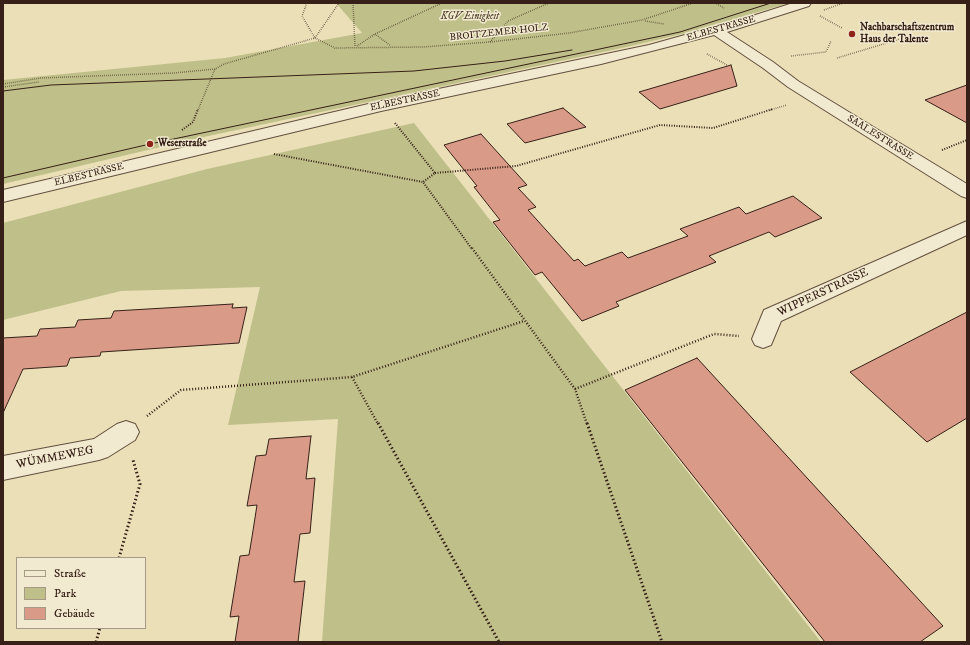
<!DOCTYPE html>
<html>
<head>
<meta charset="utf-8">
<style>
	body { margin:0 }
	#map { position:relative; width:970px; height:645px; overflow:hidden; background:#eadfb7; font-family:"IM FELL DW Pica",serif }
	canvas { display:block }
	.frame { position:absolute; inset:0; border:4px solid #362017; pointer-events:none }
	.legend { position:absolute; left:16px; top:557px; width:130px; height:72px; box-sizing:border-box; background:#f1ead0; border:1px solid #a69986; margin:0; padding:5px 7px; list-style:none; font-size:12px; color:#362017 }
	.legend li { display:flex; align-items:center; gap:8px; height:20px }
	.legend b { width:20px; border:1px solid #a69986 }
</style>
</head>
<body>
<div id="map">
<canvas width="970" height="645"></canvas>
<div class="frame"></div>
<ul class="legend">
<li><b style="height:5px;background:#f1ead0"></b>Straße</li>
<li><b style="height:11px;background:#bfc089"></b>Park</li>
<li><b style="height:11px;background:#d99b88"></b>Gebäude</li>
</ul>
</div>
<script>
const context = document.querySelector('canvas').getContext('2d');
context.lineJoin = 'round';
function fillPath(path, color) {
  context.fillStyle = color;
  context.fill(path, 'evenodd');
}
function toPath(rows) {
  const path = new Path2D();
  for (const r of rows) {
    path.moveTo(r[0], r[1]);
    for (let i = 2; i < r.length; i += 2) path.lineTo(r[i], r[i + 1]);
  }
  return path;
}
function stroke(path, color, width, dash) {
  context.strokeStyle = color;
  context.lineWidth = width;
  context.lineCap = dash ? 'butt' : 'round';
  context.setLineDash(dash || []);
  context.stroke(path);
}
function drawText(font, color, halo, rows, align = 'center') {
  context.font = font + ' "IM FELL DW Pica",serif';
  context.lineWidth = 3;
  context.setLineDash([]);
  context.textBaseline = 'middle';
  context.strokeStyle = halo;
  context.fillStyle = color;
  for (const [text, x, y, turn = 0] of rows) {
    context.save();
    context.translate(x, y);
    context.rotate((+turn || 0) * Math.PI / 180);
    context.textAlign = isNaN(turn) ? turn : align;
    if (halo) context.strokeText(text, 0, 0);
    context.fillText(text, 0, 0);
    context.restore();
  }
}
const green = toPath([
	[336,3,789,3,690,32,631,46,199,138,3,184,3,80,225,58,362,33],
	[414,123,821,642,322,642,338,419,228,425,260,287,121,291,3,320,3,223,207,169]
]);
const building = toPath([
	[731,65,737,86,660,109,639,92,731,65],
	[967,85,967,123,925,100,967,85],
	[563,108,586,127,525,143,507,124,563,108],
	[481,134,527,185,518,188,536,207,528,210,574,261,578,259,585,266,622,252,628,258,688,236,680,229,739,207,746,214,793,196,822,218,775,237,769,232,709,256,716,262,616,302,619,306,582,321,542,272,535,275,493,222,500,220,474,187,477,186,444,145,481,134],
	[233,304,232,308,247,307,239,343,101,352,100,356,70,358,67,366,23,369,3,413,3,338,37,336,40,329,75,327,78,320,111,318,114,311,233,304],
	[967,312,967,418,927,442,850,372,967,312],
	[697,358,943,626,920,642,825,642,625,390,697,358],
	[311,436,306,479,315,478,310,533,300,534,294,582,305,581,298,642,235,642,239,616,230,617,240,556,249,555,252,537,257,505,247,506,256,456,266,455,269,439,311,436]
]);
const pathFar3 = toPath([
	[307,3,302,16,315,38],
	[353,3,355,47],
	[715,3,724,8],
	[824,10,843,3],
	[820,16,842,28],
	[645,21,664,24],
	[375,34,391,46],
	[315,38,335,48,423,47,490,42,569,33,642,20,693,3],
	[490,42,508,21,549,3],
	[357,46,375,34,442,3],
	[707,54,727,65],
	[791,56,826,52,831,41],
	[837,58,900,39],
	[3,84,41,78,174,73,215,69,224,64,315,38,339,3],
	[3,87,39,82],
	[198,110,215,69],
	[770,110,787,105]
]);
const pathFar2 = toPath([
	[395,123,435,173,423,182],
	[182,130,193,122,198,109],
	[942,150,967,140],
	[274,154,423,182,472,249],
	[435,173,516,166,660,125,713,128,773,109]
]);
const pathFar1 = toPath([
	[472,248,575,389,587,424],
	[352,377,378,424],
	[575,389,714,334,739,336],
	[147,416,181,390,352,377,524,321]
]);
const path = toPath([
	[378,423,499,642],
	[587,423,662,642],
	[119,558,140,484,133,460],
	[96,642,100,628]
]);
const minor = toPath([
	[793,3,811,3,809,6,727,32,773,62,798,81,967,184,967,198,961,196,788,87,763,68,714,35,601,64,381,111,3,202,3,190,381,101,649,45,746,18,793,3],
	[967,221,967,235,781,321,771,345,763,348,755,345,752,339,764,310,967,221],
	[126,421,135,424,139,432,135,440,108,457,99,460,3,480,3,456,94,439,117,424,126,421]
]);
const tram = toPath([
	[3,91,51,85,414,71,505,61,572,50],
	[3,178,150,144,680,32,771,3]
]);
const markers = [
	[852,34,4,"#8f2418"],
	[150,144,4,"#8f2418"]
];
const farParknames = [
	["KGV Einigkeit",470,17]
];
const farPoinames = [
	["Nachbarschaftszentrum",860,28],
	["Haus der Talente",860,40],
	["Weserstraße",158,144]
];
const farStreetnames = [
	["ELBESTRASSE",721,29,-16],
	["BROITZEMER HOLZ",499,33,-6],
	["ELBESTRASSE",405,101,-12],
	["SAALESTRASSE",880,138,32],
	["ELBESTRASSE",89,175,-14]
];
const streetNames = [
	["WIPPERSTRASSE",823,293,-25],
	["WÜMMEWEG",55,458,-11]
];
fillPath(green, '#bfc089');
fillPath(building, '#d99b88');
stroke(building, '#362017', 1);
stroke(minor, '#63503f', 2);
stroke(pathFar3, '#362017', 1.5, [0.5, 1.5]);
stroke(pathFar2, '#362017', 2, [1, 1.5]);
stroke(pathFar1, '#362017', 2.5, [1, 2]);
stroke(path, '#362017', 3, [1.5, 2.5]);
fillPath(minor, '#f1ead0');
stroke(tram, '#362017', 1);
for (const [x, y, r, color] of markers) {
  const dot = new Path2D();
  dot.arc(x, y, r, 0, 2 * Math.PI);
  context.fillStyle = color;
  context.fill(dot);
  stroke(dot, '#f1ead0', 1.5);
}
drawText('italic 10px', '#584834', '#f1ead0', farParknames);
drawText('bold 10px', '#362017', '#f1ead0', farPoinames, 'left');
drawText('10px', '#362017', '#f1ead0', farStreetnames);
drawText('12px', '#362017', '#f1ead0', streetNames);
</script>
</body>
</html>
